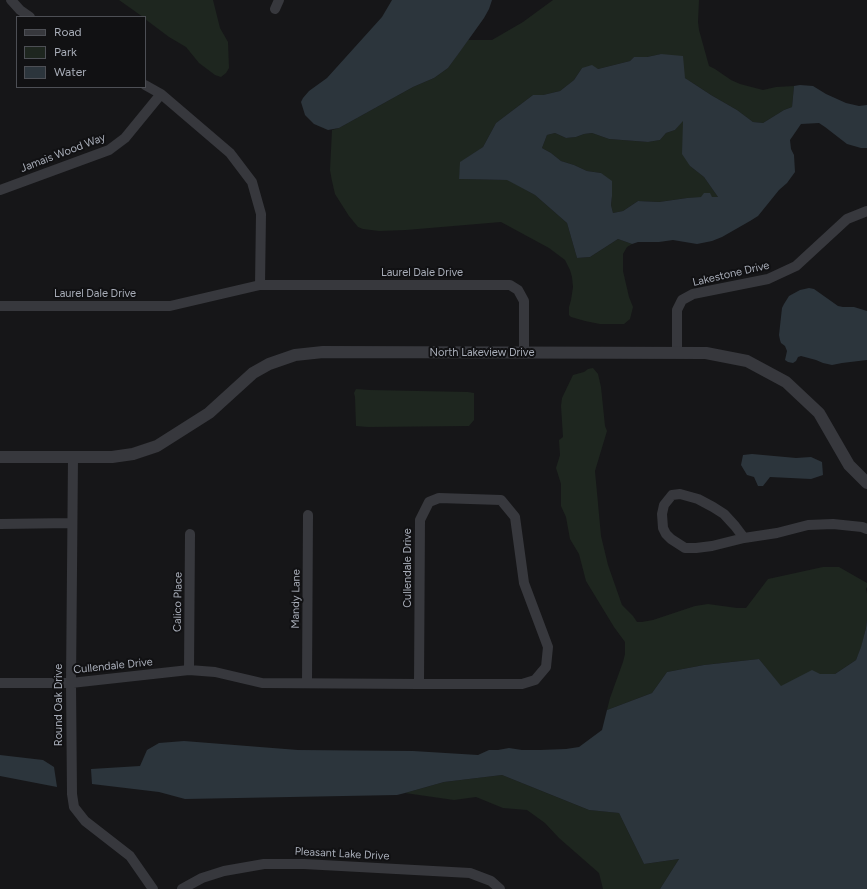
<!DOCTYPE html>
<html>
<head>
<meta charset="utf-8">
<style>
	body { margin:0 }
	#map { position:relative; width:867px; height:889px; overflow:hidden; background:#161618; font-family:Figtree,sans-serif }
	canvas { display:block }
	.legend { position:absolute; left:16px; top:16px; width:130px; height:72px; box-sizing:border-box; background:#111113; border:1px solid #4d4f55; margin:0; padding:5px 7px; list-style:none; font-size:12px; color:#a8adb8 }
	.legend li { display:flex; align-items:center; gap:8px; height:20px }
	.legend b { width:20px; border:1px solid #4d4f55 }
</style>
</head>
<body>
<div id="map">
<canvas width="867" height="889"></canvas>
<ul class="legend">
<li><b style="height:5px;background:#37383d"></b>Road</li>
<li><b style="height:11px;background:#1e261f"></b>Park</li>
<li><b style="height:11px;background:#2c353c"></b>Water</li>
</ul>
</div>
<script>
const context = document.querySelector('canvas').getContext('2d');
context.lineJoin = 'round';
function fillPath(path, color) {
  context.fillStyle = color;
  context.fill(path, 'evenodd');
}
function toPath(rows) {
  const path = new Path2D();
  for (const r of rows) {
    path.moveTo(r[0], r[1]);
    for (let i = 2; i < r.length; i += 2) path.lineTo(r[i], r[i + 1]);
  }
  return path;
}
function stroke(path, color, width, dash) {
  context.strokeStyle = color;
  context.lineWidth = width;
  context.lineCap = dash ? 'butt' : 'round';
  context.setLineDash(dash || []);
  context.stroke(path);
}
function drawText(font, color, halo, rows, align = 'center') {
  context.font = font + ' Figtree,sans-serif';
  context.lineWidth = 4;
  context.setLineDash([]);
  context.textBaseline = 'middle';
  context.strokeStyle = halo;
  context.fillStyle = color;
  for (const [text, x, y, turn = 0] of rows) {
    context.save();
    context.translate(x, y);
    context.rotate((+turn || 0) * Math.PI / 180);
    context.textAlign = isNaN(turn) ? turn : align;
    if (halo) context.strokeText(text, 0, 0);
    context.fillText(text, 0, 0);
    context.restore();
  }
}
const green = toPath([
	[119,0,213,0,220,28,228,42,229,68,226,73,221,77,215,75,199,63,186,47,169,37,145,19,145,17,143,17],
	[553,0,699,0,698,22,699,30,709,66,715,69,731,80,740,84,763,90,776,87,794,86,792,107,784,110,763,123,753,122,737,110,711,95,685,78,661,54,647,57,634,57,630,61,598,69,582,68,574,80,560,91,543,95,533,95,496,123,483,147,461,162,459,179,508,180,535,195,567,223,577,258,590,257,618,239,632,244,627,247,623,254,623,271,629,297,633,307,630,319,624,324,600,324,585,321,571,317,569,315,569,307,571,300,573,287,572,277,570,270,565,260,549,248,501,222,406,230,379,231,363,229,358,227,349,216,335,194,332,181,330,170,332,130,339,128,413,87,434,78,448,68,468,40,492,40,523,22],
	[683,120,683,136,690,166,704,177,718,197,687,198,659,202,638,201,623,211,613,213,611,205,612,196,601,173,587,171,574,165,561,161,551,153,542,148,547,135,555,133,566,138,576,137,584,134,592,133,609,139,648,142,660,140,666,133,675,130],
	[593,368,598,374,601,387,605,426,607,431,595,471,601,536,608,565,622,605,633,616,637,622,642,622,653,620,695,606,708,604,737,608,746,608,768,579,823,567,839,567,867,583,867,587,866,589,867,594,867,620,866,628,861,648,856,660,835,674,820,674,781,687,759,659,704,665,667,672,652,693,607,710,610,698,623,662,625,654,625,642,614,627,586,581,579,554,570,539,566,517,561,506,561,484,556,468,560,455,559,440,563,437,561,406,562,398,573,375,584,372,588,369],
	[356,389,370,390,468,392,474,393,474,420,469,426,368,427,356,426,355,397,354,393],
	[502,775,589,810,619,813,644,864,679,859,660,889,603,889,599,873,559,838,545,823,527,810,503,808,476,797,454,800,405,793,444,782]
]);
const water = toPath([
	[392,0,492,0,489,9,484,18,459,53,448,68,434,78,413,87,339,128,328,130,314,124,305,115,301,102,303,98,309,91,327,78,382,17],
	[661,54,683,56,685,78,711,95,737,110,753,122,763,123,784,110,792,107,794,86,800,85,813,86,826,94,846,103,859,106,867,105,867,148,861,148,847,144,825,127,819,123,801,124,790,140,791,149,794,155,795,172,787,183,779,190,758,216,750,221,722,237,712,241,697,244,673,240,659,242,638,242,632,244,618,239,590,257,577,258,567,223,535,195,507,180,459,179,460,162,483,147,496,123,533,95,543,95,560,91,574,80,582,68,592,65,598,69,630,61,634,57,647,57],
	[683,121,682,154,690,166,704,177,718,197,712,197,710,193,704,193,701,197,687,198,659,202,638,201,623,211,613,213,611,205,612,196,612,181,601,173,587,171,574,165,561,161,551,153,542,148,547,135,555,133,566,138,576,137,584,134,592,133,609,139,648,142,660,140,666,133,675,130],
	[809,288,814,289,838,306,843,307,854,307,867,311,867,360,842,363,832,365,823,363,816,360,801,356,798,357,796,361,793,363,788,362,785,360,787,351,785,346,781,343,780,340,779,335,782,308,784,304,789,296,800,290],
	[752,454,796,458,811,457,822,462,823,475,811,479,770,477,763,486,758,486,754,477,747,475,741,465,743,455],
	[867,620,867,889,660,889,679,859,644,864,619,813,589,810,502,775,444,782,405,793,397,795,185,799,159,792,92,784,91,769,140,766,147,750,159,743,184,741,298,750,413,751,478,755,489,750,498,750,509,748,522,750,540,750,566,749,579,747,602,730,607,710,652,693,667,672,704,665,759,659,781,686,812,670,820,674,835,674,856,660,861,647,866,628],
	[0,755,43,760,54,767,57,787,0,776]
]);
const minor = toPath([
	[11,0,20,10,30,17],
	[275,9,279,0],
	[145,85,161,94,230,153,252,182,261,214,260,285],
	[0,190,109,150,125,138,161,94],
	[0,306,170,306,260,285,510,285,518,290,524,301,524,353],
	[677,353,677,310,682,300,693,294,768,279,796,266,847,219,867,211],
	[73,457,71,683,72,794,74,807,85,821,130,856,153,889],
	[680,494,698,499,713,507,724,514,735,526,744,538,712,546,696,548,685,548,671,539,666,534,663,528,662,514,664,505,672,495,680,494],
	[439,498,501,500,515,517,524,583,548,647,546,667,535,680,522,684,419,684,420,520,429,502,439,498],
	[0,524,72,523],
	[744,538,777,533,808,525,833,524,862,527,867,529],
	[189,670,190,534],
	[0,683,71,683,189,670,215,672,262,683,419,684],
	[307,683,308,515],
	[182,889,202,878,224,871,264,864,304,864,470,873,491,881,500,889]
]);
const tertiary = toPath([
	[0,457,112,457,133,454,157,446,209,413,253,373,269,364,295,355,323,352,706,353,747,361,786,382,819,413,849,465,867,483]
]);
const streetNames = [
	["Jamais Wood Way",63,153,-21],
	["Laurel Dale Drive",422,273],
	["Lakestone Drive",731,274,-13],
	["Laurel Dale Drive",95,294],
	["North Lakeview Drive",482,353],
	["Cullendale Drive",408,568,-90],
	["Mandy Lane",296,599,-89],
	["Calico Place",178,602,-89],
	["Cullendale Drive",113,666,-6],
	["Round Oak Drive",59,705,-90],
	["Pleasant Lake Drive",342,854,3]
];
fillPath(green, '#1e261f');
fillPath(water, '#2c353c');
stroke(minor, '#37383d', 10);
stroke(tertiary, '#37383d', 12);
drawText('11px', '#a8adb8', '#111113', streetNames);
</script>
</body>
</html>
